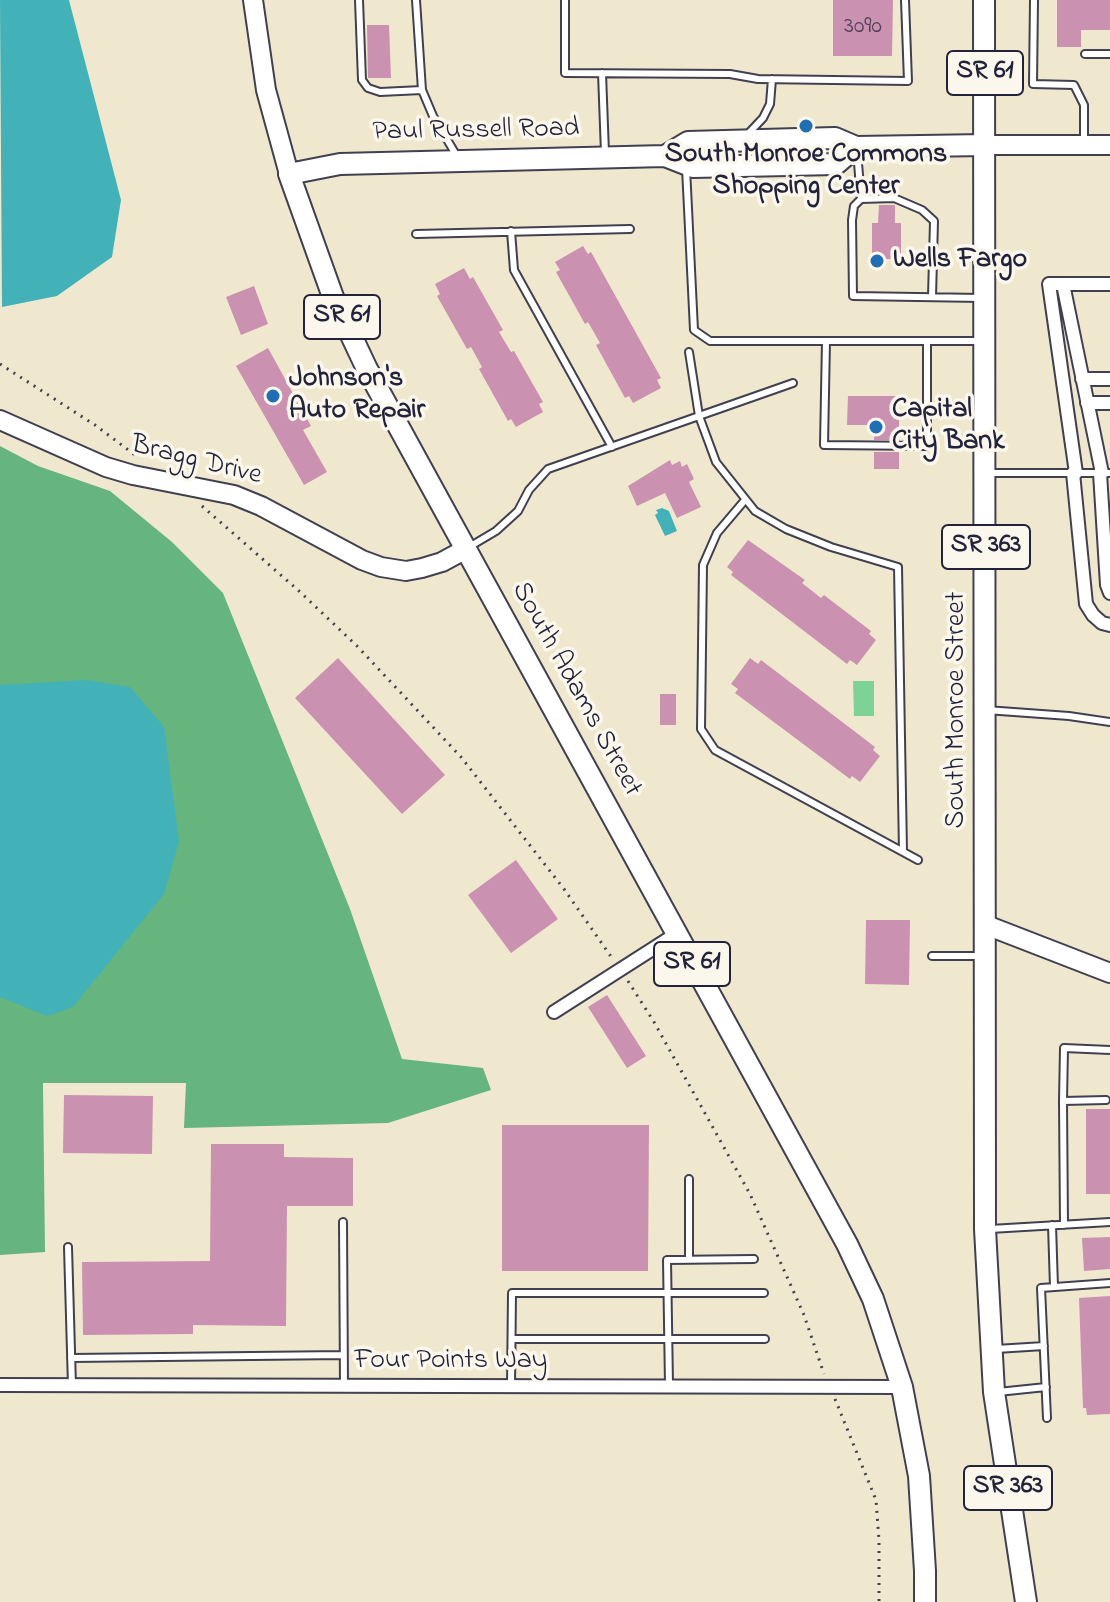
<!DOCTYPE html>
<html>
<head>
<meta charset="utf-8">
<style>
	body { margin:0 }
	canvas { display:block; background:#f0e8ce }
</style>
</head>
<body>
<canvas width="1110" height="1602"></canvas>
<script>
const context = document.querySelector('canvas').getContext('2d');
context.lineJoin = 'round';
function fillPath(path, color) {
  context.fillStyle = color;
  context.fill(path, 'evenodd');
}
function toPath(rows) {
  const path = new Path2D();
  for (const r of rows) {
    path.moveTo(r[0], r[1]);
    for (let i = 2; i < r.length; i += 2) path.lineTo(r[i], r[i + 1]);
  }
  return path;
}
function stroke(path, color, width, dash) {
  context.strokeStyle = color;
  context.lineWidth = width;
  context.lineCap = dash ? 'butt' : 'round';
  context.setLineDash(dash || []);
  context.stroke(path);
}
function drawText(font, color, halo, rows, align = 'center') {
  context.font = font + ' "Indie Flower",sans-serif';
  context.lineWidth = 7;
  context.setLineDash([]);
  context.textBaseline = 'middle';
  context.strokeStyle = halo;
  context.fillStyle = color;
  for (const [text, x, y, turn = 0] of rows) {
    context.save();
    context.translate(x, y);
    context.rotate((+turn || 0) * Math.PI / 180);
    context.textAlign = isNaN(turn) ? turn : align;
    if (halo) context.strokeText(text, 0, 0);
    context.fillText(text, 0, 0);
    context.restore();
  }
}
const green = toPath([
	[853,681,874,681,874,716,854,716]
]);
const forest = toPath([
	[0,446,38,466,110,491,172,542,223,593,350,909,402,1059,483,1068,491,1090,388,1123,184,1128,186,1083,43,1083,45,1252,0,1255]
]);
const water = toPath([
	[0,0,69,0,121,200,112,257,57,296,2,307],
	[662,508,669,511,677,531,665,536,655,515,658,513,656,510],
	[87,680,130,687,164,727,179,841,164,894,73,1007,47,1016,0,997,0,685]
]);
const building = toPath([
	[833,0,893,0,892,56,833,56],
	[1057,0,1110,0,1110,30,1081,30,1081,47,1057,47],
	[367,25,389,25,391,78,368,78],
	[879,205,895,205,895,223,901,223,901,259,872,259,872,223,878,223],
	[583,246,588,254,591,252,661,378,657,380,661,388,633,403,629,396,625,398,596,345,600,343,588,322,585,324,556,272,560,270,555,262],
	[464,268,470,279,473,277,503,330,499,332,511,352,514,351,543,402,539,404,543,412,516,427,511,419,508,421,479,369,482,367,471,347,467,349,437,296,440,294,435,284],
	[254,286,268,324,241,335,226,297],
	[268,348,311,426,303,430,327,472,304,485,236,366],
	[848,396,899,396,899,440,874,440,875,425,847,425],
	[874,452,899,452,899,469,874,469],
	[670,460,672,465,680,461,682,467,687,464,694,479,689,482,701,507,677,518,665,493,637,506,628,486],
	[748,540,805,580,802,583,821,598,824,595,871,631,869,634,876,640,857,665,850,660,847,664,731,575,733,572,727,567],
	[338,658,445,775,402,814,295,698],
	[750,658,758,664,761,660,875,747,873,750,880,756,860,782,852,776,850,779,735,693,738,689,731,684],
	[660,694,676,694,676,725,660,725],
	[516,860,558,919,511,953,468,895],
	[866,920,910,920,909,985,865,984],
	[607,995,646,1056,627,1068,588,1007],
	[64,1095,153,1096,152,1154,63,1153],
	[1086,1109,1110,1109,1110,1194,1086,1194],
	[502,1125,649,1125,648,1271,502,1271],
	[211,1144,284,1144,284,1157,353,1158,353,1206,287,1206,286,1326,193,1325,193,1334,83,1335,82,1262,210,1261],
	[1110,1237,1110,1269,1084,1271,1082,1238],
	[1110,1296,1110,1414,1087,1415,1086,1408,1083,1408,1079,1298]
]);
const path = toPath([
	[0,364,95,425,139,458],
	[202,506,299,591,357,646,461,757,564,889,612,958],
	[628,981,654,1022,750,1194,804,1315,824,1374],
	[835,1399,876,1500,879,1540,879,1602]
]);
const lane = toPath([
	[359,0,362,80,368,88,380,92,422,90],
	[416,0,422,90,433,116,458,158],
	[565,0,565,73,730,74,758,79,908,81,905,0],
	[1034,0,1033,84,1074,85,1084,105,1084,143],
	[1085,54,1110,54],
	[602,73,605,153],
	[747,135,763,118,770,104,772,79],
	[857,151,861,199,854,206,852,220,853,296,982,298],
	[686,168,694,330,710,341,981,341],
	[861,199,894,198,922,210,934,221,932,297],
	[511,231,514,270,612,447],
	[416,234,630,229],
	[826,341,824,445,927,446,927,341],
	[689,352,699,416,716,462,755,511,786,529,831,547,898,567,903,852],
	[990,473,1110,473],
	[745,500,717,533,703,565,701,729,715,750,918,860],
	[469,547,496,531,518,511,529,490,548,469,793,383],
	[986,710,1069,716,1110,722],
	[932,956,981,956],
	[1063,1101,1064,1048,1110,1050],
	[343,1222,344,1386],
	[1052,1225,1054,1287],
	[1064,1225,1063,1101,1106,1100],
	[990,1229,1110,1222],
	[68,1247,72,1386],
	[689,1259,689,1179],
	[512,1339,765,1339],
	[996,1349,1044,1346],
	[71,1358,343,1355],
	[669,1385,667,1260,754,1259],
	[511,1386,512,1293,764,1293],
	[998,1392,1046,1387],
	[1047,1418,1041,1288,1110,1283]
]);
const street = toPath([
	[1063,284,1102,473],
	[1082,379,1110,379],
	[1087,403,1110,403],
	[1073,473,1086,604,1093,615,1102,623,1110,625],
	[1076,473,1049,284,1110,284],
	[1100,473,1107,585,1110,593],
	[554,1012,676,934],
	[0,1385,902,1387]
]);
const secondary = toPath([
	[253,0,266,90,289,174],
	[985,145,1110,145],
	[0,420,106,467,133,475,234,495,261,506,362,560,381,567,406,571,422,568,442,562,466,549],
	[986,925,1110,973]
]);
const primary = toPath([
	[984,0,985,1229,994,1392,1026,1602],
	[856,147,836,164,693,167,665,156,340,164,289,174,333,297,367,369,847,1244,873,1299,902,1387,919,1476,925,1571,925,1602],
	[665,156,688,142,835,138,856,147,985,145]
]);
const markers = [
	[806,126,8,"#1f6fb2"],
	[877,261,8,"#1f6fb2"],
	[273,396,8,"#1f6fb2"],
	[876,427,8,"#1f6fb2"]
];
const numberNames = [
	["3090",863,28]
];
const shields = [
	[985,73,76],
	[342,317,76],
	[986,547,88],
	[692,964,76],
	[1008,1488,88]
];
const shieldNames = [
	["SR 61",985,73],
	["SR 61",342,317],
	["SR 363",986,547],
	["SR 61",692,964],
	["SR 363",1008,1488]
];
const streetNames = [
	["Paul Russell Road",476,132,-1],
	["Bragg Drive",196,462,14],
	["South Adams Street",575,690,61],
	["South Monroe Street",958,710,-90],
	["Four Points Way",451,1362]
];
const poiNames = [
	["South Monroe Commons",806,156,"center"],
	["Shopping Center",806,188,"center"],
	["Wells Fargo",893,261],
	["Johnson's",289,380],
	["Auto Repair",289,412],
	["Capital",892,411],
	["City Bank",892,443]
];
fillPath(green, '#7ed295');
fillPath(forest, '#66b47e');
fillPath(water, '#42b2b8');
fillPath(building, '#cb91b1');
stroke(lane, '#414051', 10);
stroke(street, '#414051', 16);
stroke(secondary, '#414051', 22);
stroke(primary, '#414051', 24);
stroke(path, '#414051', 3, [2, 6]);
stroke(lane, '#fff', 6);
stroke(street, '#fff', 12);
stroke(secondary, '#fff', 18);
stroke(primary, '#fff', 20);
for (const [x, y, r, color] of markers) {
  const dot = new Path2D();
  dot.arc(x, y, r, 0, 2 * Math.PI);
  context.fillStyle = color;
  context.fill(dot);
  stroke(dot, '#fbf7ec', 3);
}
drawText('24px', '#4c3e58', null, numberNames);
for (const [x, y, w] of shields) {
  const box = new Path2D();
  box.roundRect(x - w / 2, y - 22, w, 44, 6);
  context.fillStyle = '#fbf7ec';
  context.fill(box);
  stroke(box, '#22223b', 2);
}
drawText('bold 26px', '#22223b', null, shieldNames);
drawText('28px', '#22223b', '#fbf7ec', streetNames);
drawText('bold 28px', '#22223b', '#fbf7ec', poiNames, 'left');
</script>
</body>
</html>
